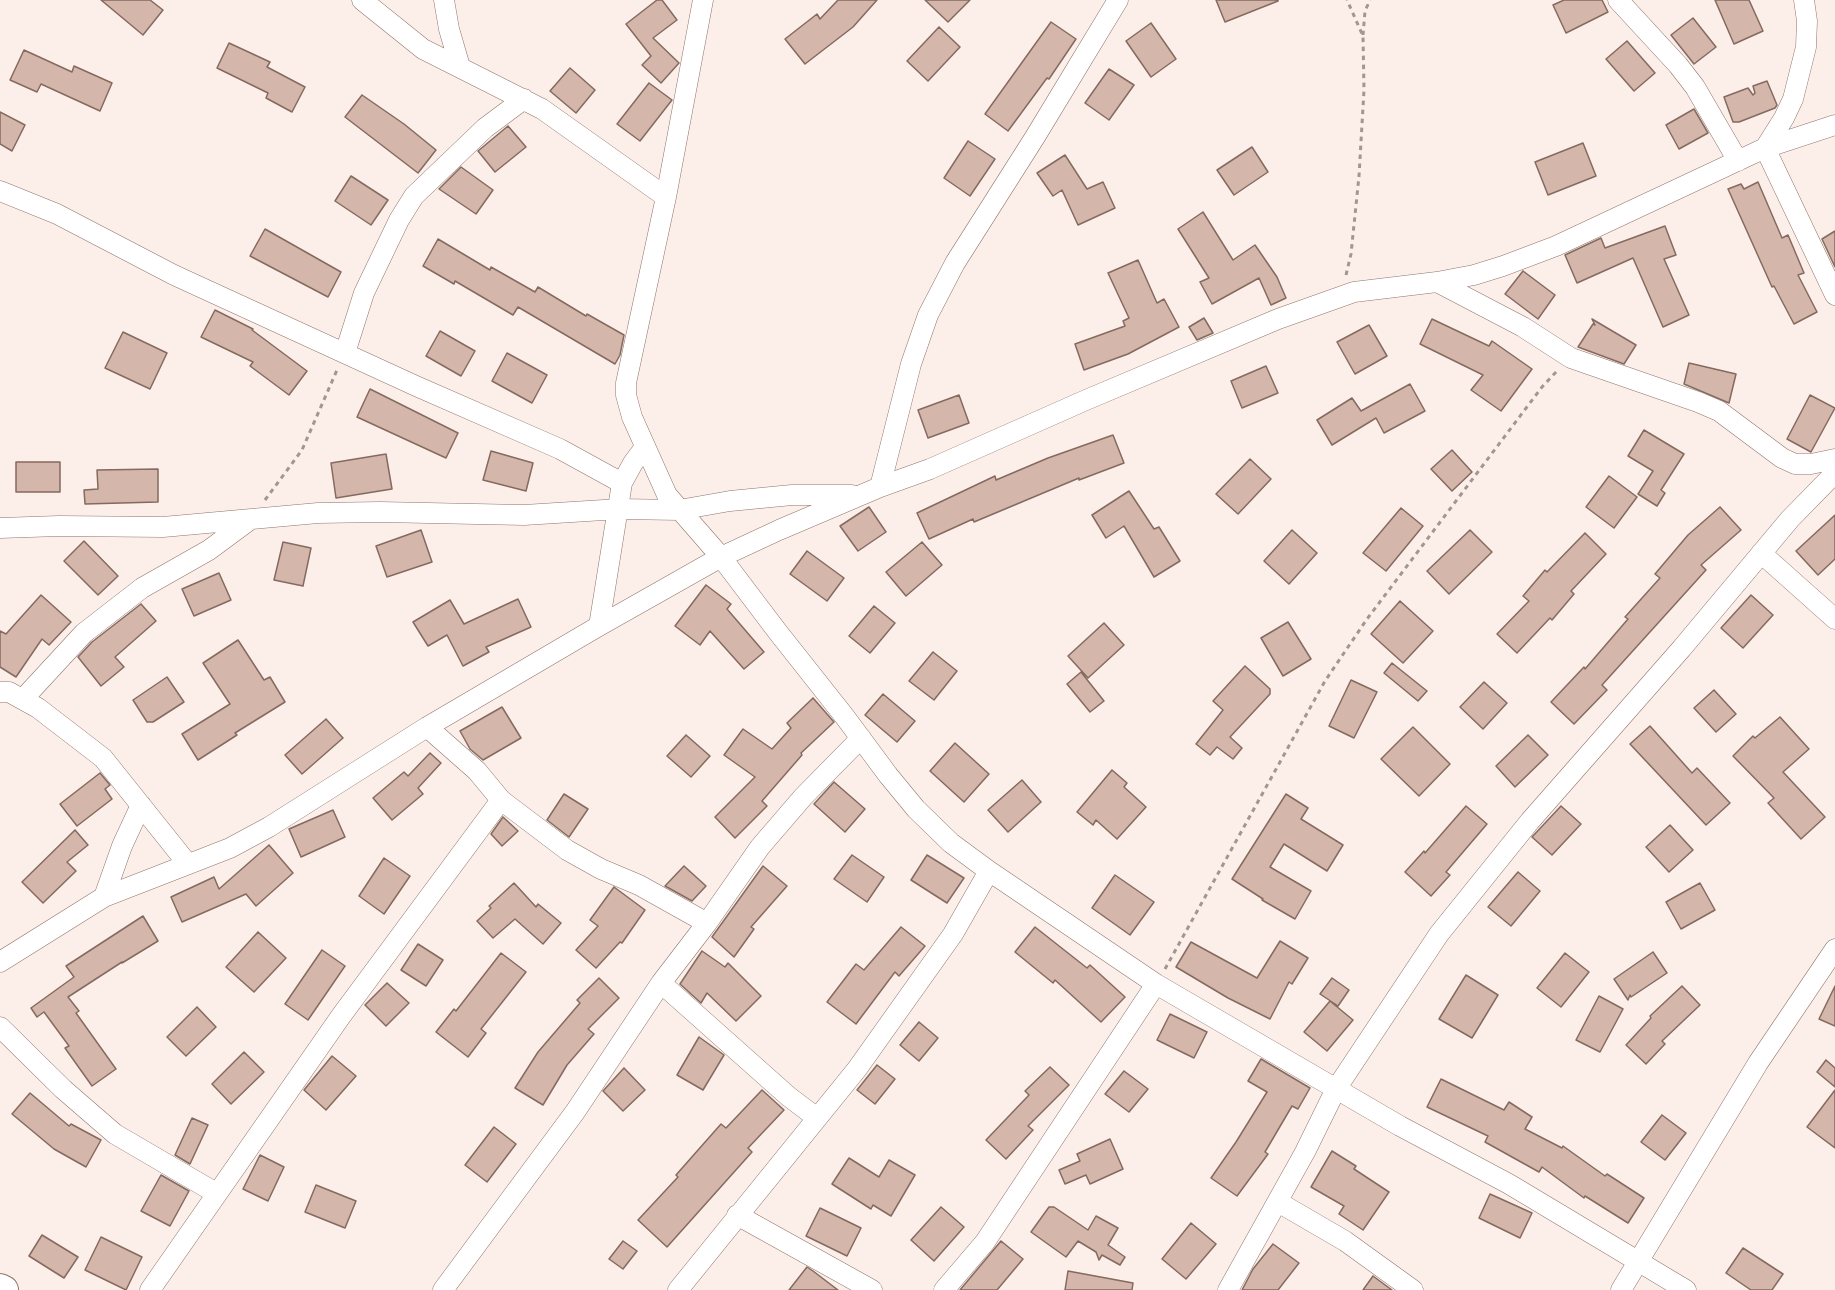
<!DOCTYPE html>
<html>
<head>
<meta charset="utf-8">
<style>
	body { margin:0 }
	canvas { display:block; background:#fcefea }
</style>
</head>
<body>
<canvas width="1835" height="1290"></canvas>
<script>
const context = document.querySelector('canvas').getContext('2d');
context.lineJoin = 'round';
function fillPath(path, color) {
  context.fillStyle = color;
  context.fill(path, 'evenodd');
}
function toPath(rows) {
  const path = new Path2D();
  for (const r of rows) {
    path.moveTo(r[0], r[1]);
    for (let i = 2; i < r.length; i += 2) path.lineTo(r[i], r[i + 1]);
  }
  return path;
}
function stroke(path, color, width, dash) {
  context.strokeStyle = color;
  context.lineWidth = width;
  context.lineCap = dash ? 'butt' : 'round';
  context.setLineDash(dash || []);
  context.stroke(path);
}
const building = toPath([
	[101,0,150,0,163,10,143,35,101,0],
	[657,0,662,0,677,20,653,38,679,63,661,83,642,65,651,56,626,24,657,0],
	[838,0,877,0,853,27,805,64,785,39,817,14,820,19,838,0],
	[925,0,970,0,948,22,925,0],
	[1216,0,1278,0,1278,1,1225,22,1216,0],
	[1564,0,1602,0,1608,12,1566,33,1553,5,1564,0],
	[1715,0,1749,0,1763,31,1734,44,1715,0],
	[1693,18,1716,47,1694,64,1671,35,1693,18],
	[1051,22,1076,39,1049,79,1047,78,1008,131,985,114,1051,22],
	[1151,23,1176,59,1151,77,1126,41,1151,23],
	[939,27,960,47,928,81,907,61,939,27],
	[1627,41,1655,73,1634,91,1606,59,1627,41],
	[229,43,270,62,267,67,305,87,292,112,266,98,268,93,217,68,229,43],
	[24,50,72,72,74,66,112,83,100,111,41,84,37,92,10,80,24,50],
	[570,68,595,90,576,113,550,91,570,68],
	[1109,69,1134,85,1109,120,1085,103,1109,69],
	[1767,81,1777,105,1775,108,1739,122,1733,122,1724,97,1748,88,1753,95,1755,93,1753,86,1767,81],
	[649,83,672,100,640,141,617,124,649,83],
	[362,95,404,124,436,150,418,173,345,117,362,95],
	[1694,109,1708,133,1679,149,1666,125,1694,109],
	[0,112,25,125,12,151,0,144,0,112],
	[508,126,526,147,495,172,478,151,508,126],
	[968,141,995,159,970,196,944,178,968,141],
	[1583,143,1596,176,1548,195,1535,162,1583,143],
	[1252,147,1268,172,1234,195,1217,170,1252,147],
	[1065,155,1087,189,1103,182,1115,208,1078,225,1062,190,1053,196,1037,173,1065,155],
	[461,167,493,190,476,214,439,189,461,167],
	[351,176,388,200,371,225,335,201,351,176],
	[1758,182,1782,238,1788,235,1804,273,1798,275,1817,312,1794,324,1774,286,1772,287,1728,189,1741,184,1744,189,1758,182],
	[1203,212,1233,260,1255,245,1277,277,1286,298,1271,305,1259,278,1212,304,1200,282,1209,278,1178,229,1203,212],
	[1665,226,1676,255,1664,259,1689,315,1663,327,1633,258,1577,283,1565,255,1601,238,1605,248,1665,226],
	[265,229,341,272,328,297,250,256,265,229],
	[1835,231,1835,267,1822,239,1835,231],
	[438,239,490,270,491,267,535,292,538,287,586,316,587,314,624,335,620,355,615,364,518,307,513,315,455,281,454,284,423,266,438,239],
	[1138,260,1157,303,1164,299,1179,327,1128,354,1084,370,1075,344,1125,326,1123,321,1129,318,1108,273,1138,260],
	[1523,271,1555,295,1538,319,1505,294,1523,271],
	[215,310,253,329,252,330,307,371,289,395,250,366,253,362,201,337,215,310],
	[1204,318,1213,333,1197,340,1189,327,1204,318],
	[1432,319,1489,346,1492,341,1532,369,1501,411,1471,390,1483,375,1420,344,1432,319],
	[1592,319,1636,345,1624,364,1578,347,1593,324,1595,325,1592,319],
	[1369,325,1387,356,1355,374,1337,342,1369,325],
	[440,331,475,351,461,376,426,356,440,331],
	[123,332,167,353,150,389,105,368,123,332],
	[507,353,547,375,532,403,492,381,507,353],
	[1689,363,1736,374,1729,403,1684,384,1689,363],
	[1266,366,1278,393,1242,408,1231,381,1266,366],
	[1410,384,1425,411,1384,433,1376,418,1332,445,1317,420,1352,398,1361,411,1410,384],
	[370,389,458,433,446,458,357,417,370,389],
	[959,395,969,423,928,438,918,410,959,395],
	[1810,395,1835,408,1811,452,1787,439,1810,395],
	[1644,430,1684,454,1661,490,1665,493,1657,506,1638,494,1653,471,1628,456,1644,430],
	[1113,435,1124,463,1079,480,1079,478,974,522,973,519,929,539,917,513,995,476,996,480,1048,458,1113,435],
	[1452,450,1472,472,1452,491,1431,469,1452,450],
	[491,451,533,463,526,491,483,480,491,451],
	[386,454,392,489,336,498,331,463,386,454],
	[1250,459,1271,479,1238,514,1216,494,1250,459],
	[16,462,60,462,60,492,16,492,16,462],
	[158,469,158,502,85,504,84,490,98,489,97,470,158,469],
	[1609,476,1637,497,1614,528,1586,507,1609,476],
	[1129,491,1154,529,1159,527,1180,561,1154,577,1124,526,1106,538,1092,515,1129,491],
	[869,507,886,532,858,551,840,526,869,507],
	[1720,507,1741,530,1701,565,1706,570,1602,685,1607,690,1574,724,1551,702,1584,667,1585,669,1628,619,1625,617,1660,578,1655,574,1688,535,1720,507],
	[1401,508,1423,526,1386,571,1363,553,1401,508],
	[1835,515,1835,559,1818,575,1796,551,1835,515],
	[421,530,432,562,387,577,376,546,421,530],
	[1292,530,1317,553,1289,584,1264,561,1292,530],
	[1470,530,1492,552,1449,594,1427,571,1470,530],
	[1585,533,1606,554,1571,591,1574,594,1552,620,1550,618,1517,653,1497,634,1529,601,1523,596,1545,570,1547,572,1585,533],
	[84,541,118,576,98,595,64,561,84,541],
	[283,542,311,548,303,586,274,580,283,542],
	[922,542,942,565,906,596,886,572,922,542],
	[807,551,844,578,827,601,790,574,807,551],
	[219,573,231,600,194,616,182,589,219,573],
	[706,585,731,604,727,609,764,652,744,669,710,631,700,645,675,626,706,585],
	[41,595,71,622,49,645,42,639,16,677,0,667,0,631,6,634,41,595],
	[1751,595,1773,615,1743,648,1721,628,1751,595],
	[518,599,531,627,486,647,489,652,463,666,447,635,428,646,413,622,450,600,464,624,518,599],
	[1400,601,1433,631,1403,663,1371,634,1400,601],
	[141,604,156,621,115,657,124,667,101,686,78,657,92,642,141,604],
	[874,606,895,623,870,653,849,636,874,606],
	[1288,622,1311,659,1283,676,1261,638,1288,622],
	[1104,623,1124,645,1088,678,1068,656,1104,623],
	[238,640,264,680,270,677,285,702,235,733,237,735,198,760,182,734,230,704,203,663,238,640],
	[933,652,957,671,934,700,909,681,933,652],
	[1392,663,1427,691,1418,701,1384,673,1392,663],
	[1245,666,1270,689,1270,694,1230,737,1242,748,1233,759,1217,747,1210,755,1196,744,1223,710,1213,701,1245,666],
	[1081,672,1104,701,1090,712,1067,684,1081,672],
	[167,677,184,702,153,722,147,722,133,700,167,677],
	[1351,680,1377,692,1354,738,1329,726,1351,680],
	[1484,682,1507,703,1483,729,1460,707,1484,682],
	[1714,690,1736,714,1716,732,1694,708,1714,690],
	[883,694,915,721,897,742,865,715,883,694],
	[813,698,834,722,801,753,802,755,762,801,767,806,735,838,715,817,755,777,724,755,743,729,772,749,791,728,787,723,813,698],
	[502,707,521,738,483,760,470,749,460,731,502,707],
	[1780,717,1809,749,1783,772,1825,817,1801,839,1768,803,1774,798,1733,756,1753,736,1755,738,1780,717],
	[326,719,343,738,302,774,285,755,326,719],
	[1650,726,1692,773,1697,768,1730,803,1706,825,1630,744,1650,726],
	[1413,727,1450,764,1419,796,1381,759,1413,727],
	[686,735,710,756,691,777,667,756,686,735],
	[1528,735,1548,755,1515,787,1496,766,1528,735],
	[955,743,989,774,964,802,930,771,955,743],
	[430,753,441,763,418,788,423,794,392,820,373,798,404,772,408,776,430,753],
	[1112,770,1127,783,1124,787,1146,807,1117,839,1096,820,1093,825,1077,812,1112,770],
	[100,773,110,785,105,789,112,799,77,826,60,804,100,773],
	[1022,780,1041,802,1008,832,988,810,1022,780],
	[834,782,865,809,845,832,814,804,834,782],
	[564,794,588,809,569,837,547,820,564,794],
	[1286,794,1308,808,1301,819,1343,845,1327,871,1284,844,1270,867,1311,891,1295,919,1262,900,1263,899,1232,879,1286,794],
	[1466,806,1487,824,1446,872,1450,875,1431,896,1405,872,1424,851,1425,853,1466,806],
	[1561,806,1581,824,1552,855,1532,837,1561,806],
	[333,810,345,837,301,857,289,829,333,810],
	[503,817,518,831,502,846,491,834,503,817],
	[1670,825,1693,850,1669,872,1646,847,1670,825],
	[75,830,88,845,67,862,76,871,43,903,22,882,75,830],
	[269,845,293,873,256,906,246,894,182,922,171,897,214,877,219,889,269,845],
	[852,855,884,877,867,902,834,879,852,855],
	[927,855,964,878,947,903,911,880,927,855],
	[384,858,410,876,384,914,359,896,384,858],
	[684,866,706,886,692,901,665,886,684,866],
	[763,866,787,886,751,927,754,929,734,957,712,937,763,866],
	[1518,872,1540,891,1511,926,1488,907,1518,872],
	[1115,875,1154,902,1130,935,1092,908,1115,875],
	[514,883,536,907,538,904,561,923,543,944,515,919,493,938,477,921,491,908,489,906,514,883],
	[1700,883,1715,910,1681,929,1666,902,1700,883],
	[614,887,645,910,622,943,620,942,596,968,576,950,598,926,590,920,614,887],
	[143,916,158,941,122,963,122,962,68,997,79,1011,76,1013,116,1069,92,1086,65,1048,69,1046,44,1012,37,1017,31,1008,74,977,66,966,143,916],
	[901,927,925,946,899,976,895,972,856,1024,827,1002,856,964,864,970,901,927],
	[1035,927,1087,968,1090,965,1125,997,1101,1022,1055,980,1053,983,1015,952,1035,927],
	[258,932,286,958,254,992,226,967,258,932],
	[1280,941,1308,958,1292,984,1289,982,1270,1019,1228,998,1176,967,1191,942,1257,978,1280,941],
	[418,944,443,960,426,986,401,970,418,944],
	[322,950,345,966,308,1020,285,1004,322,950],
	[702,951,725,967,728,963,761,996,736,1021,707,993,701,1003,680,984,702,951],
	[1653,952,1667,973,1631,997,1630,995,1628,1000,1614,979,1653,952],
	[501,953,526,972,481,1029,486,1033,468,1057,436,1032,454,1009,456,1011,501,953],
	[1565,953,1589,972,1561,1007,1537,988,1565,953],
	[1466,975,1498,995,1472,1038,1439,1019,1466,975],
	[599,978,619,998,588,1029,594,1034,567,1065,543,1105,515,1088,538,1052,580,1003,577,1000,599,978],
	[1332,978,1349,990,1338,1006,1320,994,1332,978],
	[387,983,409,1003,386,1026,365,1005,387,983],
	[1682,986,1700,1005,1662,1041,1665,1044,1646,1064,1626,1045,1651,1018,1650,1016,1682,986],
	[1835,986,1835,1026,1819,1019,1835,986],
	[1599,996,1623,1009,1600,1052,1576,1040,1599,996],
	[1330,1001,1353,1020,1327,1051,1304,1032,1330,1001],
	[197,1007,216,1027,186,1056,167,1037,197,1007],
	[1170,1014,1207,1032,1194,1058,1157,1040,1170,1014],
	[919,1022,938,1038,919,1061,900,1045,919,1022],
	[699,1037,724,1055,703,1090,677,1075,699,1037],
	[244,1052,264,1072,231,1104,212,1084,244,1052],
	[332,1056,356,1076,326,1110,304,1090,332,1056],
	[1261,1059,1310,1088,1298,1109,1292,1106,1265,1152,1268,1154,1237,1196,1211,1178,1236,1142,1267,1092,1248,1081,1261,1059],
	[1826,1060,1835,1068,1835,1087,1817,1072,1826,1060],
	[877,1065,895,1079,875,1104,857,1090,877,1065],
	[1050,1067,1069,1085,1028,1126,1033,1130,1006,1159,986,1140,1029,1095,1025,1091,1050,1067],
	[624,1068,645,1090,623,1111,603,1091,624,1068],
	[1124,1071,1148,1089,1129,1112,1105,1094,1124,1071],
	[1441,1079,1504,1110,1509,1102,1532,1117,1525,1129,1562,1148,1563,1146,1605,1176,1607,1174,1644,1198,1628,1223,1585,1196,1584,1198,1542,1167,1539,1172,1485,1142,1488,1136,1427,1107,1441,1079],
	[762,1090,784,1110,748,1148,752,1152,667,1247,638,1220,678,1177,676,1175,721,1124,726,1128,762,1090],
	[1835,1090,1835,1148,1807,1127,1835,1090],
	[30,1093,69,1126,71,1124,101,1140,86,1167,54,1149,12,1114,30,1093],
	[1662,1115,1686,1133,1665,1160,1641,1142,1662,1115],
	[192,1118,208,1125,190,1164,175,1155,192,1118],
	[494,1127,516,1144,487,1182,465,1165,494,1127],
	[1110,1139,1123,1169,1090,1184,1086,1175,1065,1184,1059,1170,1080,1161,1077,1154,1110,1139],
	[1332,1151,1356,1166,1354,1169,1389,1192,1363,1230,1339,1214,1344,1206,1311,1187,1332,1151],
	[260,1155,284,1167,268,1201,243,1189,260,1155],
	[849,1158,879,1177,889,1160,915,1175,891,1216,873,1205,871,1209,832,1184,849,1158],
	[161,1175,189,1191,170,1226,141,1211,161,1175],
	[316,1185,356,1201,345,1228,305,1212,316,1185],
	[1490,1194,1532,1213,1520,1238,1479,1218,1490,1194],
	[941,1207,964,1227,934,1261,911,1240,941,1207],
	[1049,1207,1054,1207,1088,1230,1096,1216,1118,1228,1108,1245,1125,1257,1120,1265,1102,1255,1099,1260,1096,1252,1078,1241,1066,1257,1031,1232,1049,1207],
	[820,1208,861,1228,847,1256,806,1236,820,1208],
	[1191,1223,1216,1244,1186,1279,1162,1259,1191,1223],
	[42,1235,78,1257,64,1278,29,1256,42,1235],
	[101,1237,142,1257,126,1290,85,1270,101,1237],
	[623,1241,637,1251,623,1269,609,1259,623,1241],
	[1001,1241,1023,1259,997,1290,960,1290,1001,1241],
	[1273,1244,1299,1263,1278,1290,1242,1290,1253,1269,1273,1244],
	[1743,1248,1783,1274,1772,1290,1751,1290,1726,1273,1743,1248],
	[807,1267,813,1271,838,1290,789,1290,807,1267],
	[1068,1271,1133,1283,1132,1290,1065,1290,1068,1271],
	[1373,1276,1392,1290,1363,1290,1373,1276]
]);
const path = toPath([
	[1363,35,1365,11,1370,0],
	[1346,275,1351,254,1359,176,1364,90,1363,36,1347,0],
	[265,500,302,450,337,370],
	[1165,969,1325,681,1367,619,1542,387,1557,371]
]);
const street = toPath([
	[362,0,423,49,542,109,666,197],
	[444,0,449,29,460,67],
	[703,0,666,197,626,383,626,395,632,417,667,495,721,557,777,631,845,717,888,775,916,809,951,843,989,871,1156,984,1400,1126,1509,1184,1686,1290],
	[1618,0,1678,65,1695,87,1738,161],
	[1804,0,1807,21,1806,47,1793,99,1784,118,1765,148,1835,295],
	[0,191,57,214,174,275,416,386,560,449,622,483],
	[1437,282,1523,327,1571,358,1698,402,1719,411,1782,458,1795,464,1811,464,1835,459],
	[345,353,364,293,399,220,414,196,485,128,524,99],
	[880,487,911,364,928,315,955,263,1035,137,1118,0],
	[0,528,59,526,163,527,318,513,380,512,524,515,620,509,679,510,730,501,792,495,852,495],
	[1761,553,1835,619],
	[599,626,622,483,633,463,645,447],
	[0,692,9,692,38,708,103,758,187,863],
	[23,699,84,633,142,588,209,550,251,519],
	[501,800,567,850,601,869,639,885,707,923],
	[104,897,122,846,141,805],
	[0,962,104,897,230,848,269,827,427,727,599,626,721,557,779,530,880,487,930,469,1086,400,1278,319,1354,292,1437,282,1474,275,1503,266,1556,246,1765,148,1835,125],
	[661,983,788,1096,817,1118],
	[0,1027,63,1089,115,1134,216,1193],
	[1278,1202,1345,1241,1413,1290],
	[737,1215,872,1290],
	[150,1290,341,1016,501,800,477,771,427,727],
	[443,1290,575,1112,661,983,707,923,760,847,803,797,861,738],
	[678,1290,857,1069,953,934,989,871],
	[944,1290,985,1242,1156,984],
	[1228,1290,1305,1152,1336,1089,1439,934,1530,821,1682,648,1790,519,1835,473],
	[1621,1290,1758,1063,1835,949]
]);
const secondary = toPath([
	[0,1288,4,1290]
]);
fillPath(building, '#d4b6aa');
stroke(building, '#856a5f', 1.5);
stroke(street, '#91756a', 21);
stroke(secondary, '#91756a', 30);
stroke(path, '#a29691', 3, [4.5, 4.5]);
stroke(street, '#fff', 20);
stroke(secondary, '#fff', 28);
</script>
</body>
</html>
